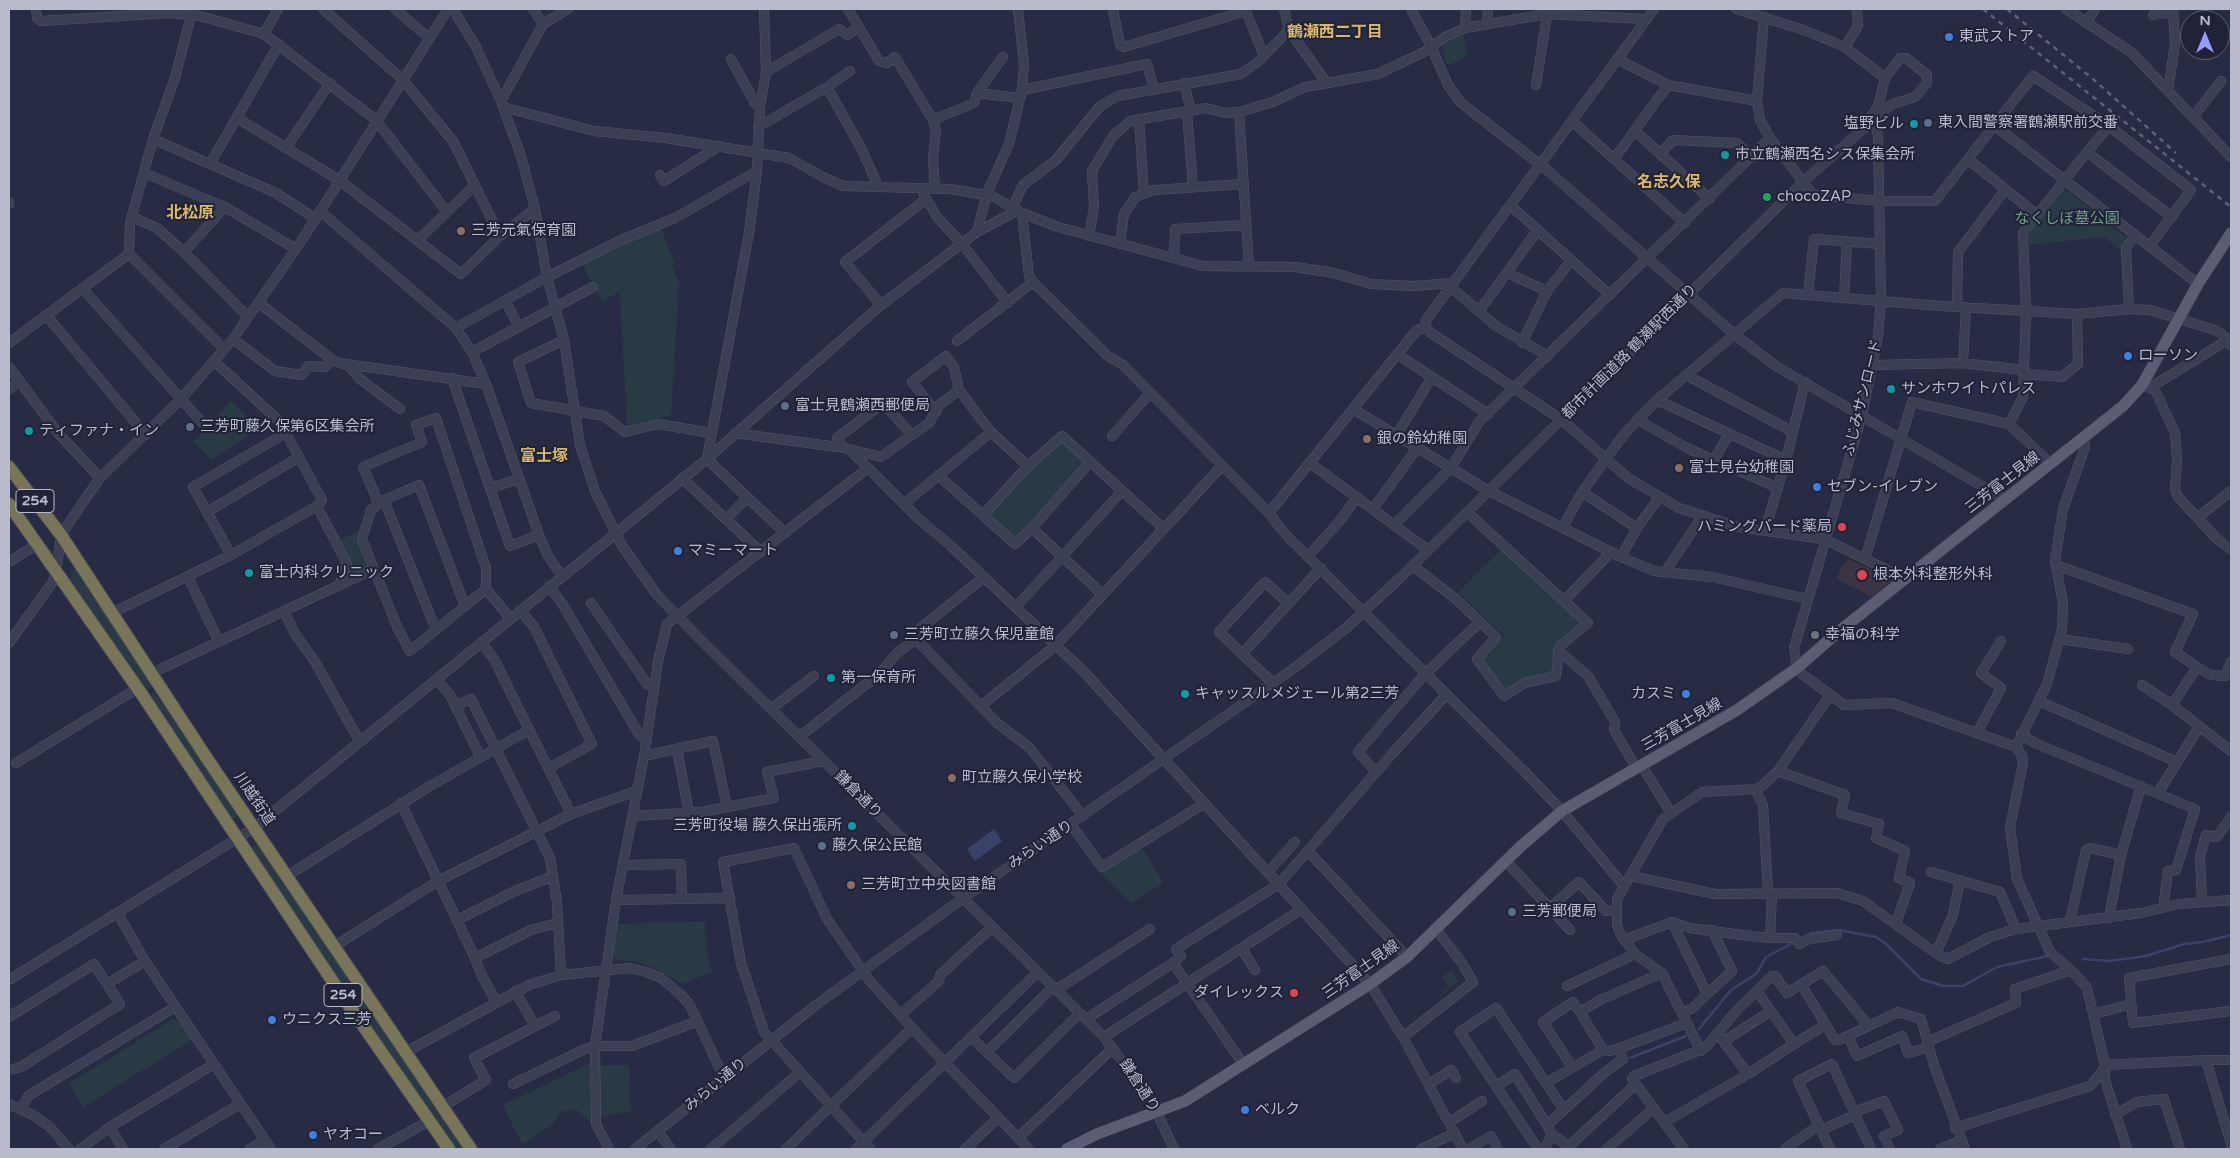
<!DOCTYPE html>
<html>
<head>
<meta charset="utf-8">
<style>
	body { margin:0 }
	#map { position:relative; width:2240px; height:1158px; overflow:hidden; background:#272b43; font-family:"Varela Round",sans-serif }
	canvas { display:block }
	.frame { position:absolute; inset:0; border:10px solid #b9bbcc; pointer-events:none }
	.north { position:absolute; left:2180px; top:10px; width:50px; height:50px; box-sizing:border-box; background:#202338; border:1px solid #5d6073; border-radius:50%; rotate:0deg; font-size:14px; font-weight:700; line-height:20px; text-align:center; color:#b9bbcc }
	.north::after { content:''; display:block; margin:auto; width:18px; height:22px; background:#929df9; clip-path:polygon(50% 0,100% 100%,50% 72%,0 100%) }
</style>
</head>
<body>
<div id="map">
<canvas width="2240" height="1158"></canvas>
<div class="frame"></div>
<div class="north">N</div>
</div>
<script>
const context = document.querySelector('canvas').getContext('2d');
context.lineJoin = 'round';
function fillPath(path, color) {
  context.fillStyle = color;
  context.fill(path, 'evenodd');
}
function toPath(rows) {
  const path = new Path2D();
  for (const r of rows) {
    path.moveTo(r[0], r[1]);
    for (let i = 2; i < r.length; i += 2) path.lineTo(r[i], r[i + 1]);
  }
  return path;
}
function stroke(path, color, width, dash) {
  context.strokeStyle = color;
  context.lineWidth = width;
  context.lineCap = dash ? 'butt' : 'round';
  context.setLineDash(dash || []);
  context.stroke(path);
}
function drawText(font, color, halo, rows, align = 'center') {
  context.font = font + ' "Varela Round","Noto Sans JP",sans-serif';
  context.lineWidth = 4;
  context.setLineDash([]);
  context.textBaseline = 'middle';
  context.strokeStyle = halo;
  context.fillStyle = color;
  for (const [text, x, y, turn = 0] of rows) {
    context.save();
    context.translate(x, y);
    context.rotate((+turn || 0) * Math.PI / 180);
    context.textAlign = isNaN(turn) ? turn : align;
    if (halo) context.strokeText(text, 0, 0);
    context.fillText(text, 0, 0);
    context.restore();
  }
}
const medical = toPath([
	[1848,559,1891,578,1889,583,1872,597,1844,583,1837,579,1842,565,1844,565]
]);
const green = toPath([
	[1464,34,1467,57,1448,65,1443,54,1443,45,1446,42],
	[2067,190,2127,238,2127,242,2121,250,2104,237,2029,245,2030,232,2063,191],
	[661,228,675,263,672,265,679,283,671,415,627,427,620,292,602,301,582,264],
	[231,401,259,428,212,460,194,442],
	[1060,443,1065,443,1083,459,1083,465,1016,537,1012,537,990,517,991,512,1030,469],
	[362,529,369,565,368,568,351,576,347,572,351,563,340,540],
	[1502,549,1583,621,1583,625,1556,645,1554,672,1508,691,1504,690,1482,662,1482,658,1504,635,1458,592],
	[74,564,155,685,145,691,67,581,72,575],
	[158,689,239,815,232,820,148,695],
	[260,842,467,1149,453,1149,290,910,251,848],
	[1142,848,1164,883,1131,903,1101,873],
	[705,921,706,949,712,972,683,984,650,966,633,961,616,960,613,957,617,924],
	[1451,970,1459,981,1433,1002,1449,986,1442,977],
	[173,1019,180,1021,192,1040,83,1107,69,1083],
	[590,1063,592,1124,577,1110,562,1111,552,1125,522,1145,503,1105],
	[598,1065,629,1065,631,1111,599,1117]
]);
const water = toPath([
	[994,829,1002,841,975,861,967,849]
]);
const stream = toPath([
	[2083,959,2109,961,2146,956,2184,944,2203,942,2231,935],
	[1699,1029,1731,990,1756,974,1766,957,1812,933,1839,930,1876,937,1885,943,1921,979,1943,986,1963,986,1997,967,2048,956],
	[1630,1058,1686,1036]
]);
const minor = toPath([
	[36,9,37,18,41,21,168,13,200,16,264,34,376,120,447,212],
	[323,9,402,79,453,141,500,236],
	[395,9,429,38],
	[453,9,476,47,501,101,521,156,535,209,547,277,564,340,580,445,595,491,621,544,657,595,700,639,1104,1037,1143,1089,1157,1113,1174,1149],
	[533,9,543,24],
	[764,9,766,72,760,107,757,171,749,233,707,459,785,533],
	[848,9,879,61,887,63,895,57,933,120,936,130,933,159,935,189],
	[1113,9,1120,45,1124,47,1246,11],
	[1245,9,1264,56],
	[1284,9,1289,30,1326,82],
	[1411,9,1431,46,1448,85,1460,102,1547,170,1734,334,1776,366,2006,500],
	[1736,9,1804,30,1845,47,1885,78],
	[2066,9,2131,52,2231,157],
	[191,15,175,78,153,139,130,223,129,254,224,349],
	[2153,15,2157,13,2173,14],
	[1764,17,1757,101,1760,120,1770,138,1813,195,1880,201,1935,201,2033,76,2109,126,2191,190,2149,247],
	[2086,23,2095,9],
	[1487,24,1488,9],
	[1465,28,1466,9],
	[264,34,278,9],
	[1845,47,1858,26,1857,9],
	[731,59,755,103,760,107],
	[1617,59,1668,85],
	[766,72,839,29,847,35,859,27],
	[1184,83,1191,111],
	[1536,85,1548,9],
	[827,87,850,71],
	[1022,90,1147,64,1154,89],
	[2168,90,2175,44,2173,9],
	[977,93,1020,98],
	[501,101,543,24,568,9],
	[503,107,594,131,666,138,789,158,823,177,843,186,950,189,986,195],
	[1187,112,1193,187],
	[1239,112,1249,266],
	[2194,116,2221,81],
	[237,118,339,180,461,274,500,236,535,209],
	[933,120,974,103,977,93,1003,57],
	[1139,120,1144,193],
	[1572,121,1685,223],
	[1872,122,1877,130,1878,137,1881,300,1878,337,1862,415,1794,648,1797,668,1802,674,1844,705,1892,703,2016,747,2022,756,2023,763,2010,827,2017,879,2050,952,2075,974,2087,988,2105,1065,2105,1080,2127,1149],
	[1994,125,2198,284],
	[758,127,827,87,861,148,878,186],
	[1635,131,1710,199],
	[153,139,276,193,316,219],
	[286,148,330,83],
	[2087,152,2109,126],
	[1660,154,1673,140,1737,143,1752,157],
	[1614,159,1668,85,1757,101],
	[1968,159,2037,215],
	[210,164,279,44],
	[144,173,225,207,296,249],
	[660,175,664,181,719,146],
	[987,193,1022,213,1058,227,1203,266,1296,267,1334,273,1371,284,1413,286,1454,283],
	[924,195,937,217,962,244,1008,303],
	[9,202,9,204],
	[1510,205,1610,295],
	[1013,206,1023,185,1056,160,1100,106,1118,96,1241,74,1259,61,1289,30],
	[320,211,456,328,472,352,486,384,539,535,548,556,562,576],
	[1022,213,1029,276,1033,282,1108,356,1123,365,1269,513,1286,535,1526,773,1562,811,1624,886],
	[132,217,157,228,184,252,248,317],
	[977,232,987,193,1009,144,1022,90,1024,65,1018,9],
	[1089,236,1094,207,1092,171,1113,136,1130,121,1206,108,1225,113,1239,112,1273,102,1305,87,1378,74,1426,51,1445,37,1465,28,1547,14,1645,19],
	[418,240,474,186],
	[1120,244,1124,214,1135,197,1154,190,1244,184],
	[184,252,225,207],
	[1174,258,1175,229,1246,225],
	[1507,273,1547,291],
	[82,288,206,427],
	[1452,288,1496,326,1548,356],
	[1808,295,1814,239,1880,244],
	[1844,297,1847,242],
	[506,302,519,327],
	[259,303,331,359,339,363,486,384],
	[881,305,845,262,926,199],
	[1957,307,1958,252,2005,190],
	[2129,309,2126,249,2134,236],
	[1479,311,1537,231],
	[46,315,146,435],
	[1426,327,1431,333,1562,420,1628,478,1679,508,1738,527,1824,539,1906,579],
	[456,328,547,277,619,241,675,218,757,171],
	[233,339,275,371,302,375,308,366,325,367,331,359],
	[564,340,518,362,531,403,604,416,625,432,658,424,711,433],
	[957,341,1033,282],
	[9,343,129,254],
	[1522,343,1547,291,1571,261],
	[472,352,593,287],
	[1963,363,1966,307],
	[347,364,360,379,400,409],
	[1873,365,1963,363,2024,370],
	[9,367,58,433,100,478],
	[2024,374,2062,377,2078,364,2077,314],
	[1686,375,1793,432],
	[1432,377,1488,414],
	[452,378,510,546,539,535],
	[2142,385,2155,390,2175,433,2177,458,2175,489,2178,497,2218,540,2231,549],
	[2151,387,2231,338],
	[9,389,19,382],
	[1657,400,1786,460],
	[1353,409,1489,491,1621,557,1654,571,1712,577,1808,599],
	[936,412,912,382,946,356,954,367,959,390],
	[1638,420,1689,449,1778,488],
	[2009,424,2023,397,2026,311,2023,233,2037,215,2087,152,2172,217],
	[735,433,844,448,881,457,929,423,939,405,959,390,991,432,1028,466],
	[1112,436,1149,394],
	[1396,436,1432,377,1397,354],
	[844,448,837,438,883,403,911,434],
	[850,450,920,520,950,545,1084,672,1370,984,1403,1037,1463,1149],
	[1714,460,1729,434],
	[1090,462,1032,528,1102,594],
	[1310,463,1428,550],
	[938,475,1015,544,1032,528],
	[682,478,761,552],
	[419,485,465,606,410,651,398,629,362,539,371,510,384,500,419,485],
	[490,488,519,479],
	[1582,492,1637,528],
	[384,500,436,630],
	[379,504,363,467,422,442,416,425,436,418,486,568,486,589,510,618],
	[904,504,991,432],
	[317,506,347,564,339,586],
	[1373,509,1417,448],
	[207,512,299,457],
	[1269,513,1416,331,1426,327,1426,320,1654,9],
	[983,515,1028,466,1062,436,1163,528],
	[2197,518,2231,491],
	[726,519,747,498],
	[1395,524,1451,468,1479,422,1770,138],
	[1563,527,1582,492,1625,433,1657,400,1783,293,1942,306,2077,314,2129,309,2150,310,2215,330,2222,334,2231,345],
	[1765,530,1786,460,1805,382],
	[231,555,193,487,286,433],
	[1309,555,1339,522,1357,497],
	[1621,557,1637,528,1659,498],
	[1865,559,1912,402,2009,424,2051,464],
	[9,562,36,545],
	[2056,565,2193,614,2175,652,2197,667],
	[1413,566,1456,599,1496,637,1477,659,1504,696,1525,683,1556,676,1559,647,1588,623,1467,512],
	[1665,572,1702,517],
	[188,577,219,642],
	[984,577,912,635,997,723,1029,747,1083,816],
	[549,586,563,605,640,736,647,740],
	[1565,600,1611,552],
	[591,603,647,684,654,687],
	[465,606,486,589],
	[1016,607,1122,491],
	[520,610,534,627,592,744,549,768],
	[112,613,231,555,317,506,322,500,280,422,214,361],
	[2060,639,2128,649],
	[481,642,494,659,571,814],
	[9,643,52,583,56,573,61,535,81,505,100,478,181,399,233,339,302,240,448,9],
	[1558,650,1588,676,1615,722,1614,730,1637,769],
	[1243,653,1321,568],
	[152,673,284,611],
	[436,679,450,695,480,756],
	[1273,683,1219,632,1265,582,1288,603],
	[2142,685,2172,705,2231,751],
	[2039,701,2177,762],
	[2172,705,2197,667,2211,675,2225,676,2231,662],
	[455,706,471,699,550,858,557,902,561,975],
	[981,706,1056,645,1221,467],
	[771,709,814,676],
	[1977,733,2001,688,1981,673,2001,641],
	[2021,734,2035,743,2195,809,2176,870,2168,871,2163,908],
	[799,737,879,674,898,652,915,640],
	[360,742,314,660,295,634,284,611,374,569],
	[2016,747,2047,684,2062,629,2063,603,2055,561,2063,509,2085,447,2084,439],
	[677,749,689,813],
	[644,756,713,741,727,807],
	[16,763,138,688],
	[1642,766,1671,813],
	[1778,771,1845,795,1841,813,1879,824,1876,838,1905,851,1899,878,1910,883,1896,923],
	[1376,772,1358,752,1425,674,1480,622],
	[1755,789,1763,805,1768,893],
	[2158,793,2199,727],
	[401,803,475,958,482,976,496,1001],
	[632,816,701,812,774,798,767,772,823,761],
	[1071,825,1102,867,1205,803],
	[1308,851,1407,957],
	[1506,861,1570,930],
	[1268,872,1295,842],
	[1931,872,2000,892,2016,929],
	[287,876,430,786,529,730],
	[1631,876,1715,894,1837,893,1863,901,1940,956,1948,959,1990,937,2016,929,2141,913,2179,904,2231,900],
	[682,899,730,898],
	[616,900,682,899,681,864,623,865],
	[2202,901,2200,856,2206,835,2217,837,2231,817],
	[1550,908,1579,882,1606,911,1617,910],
	[118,914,145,961,271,1149],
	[2109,918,2121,855,2141,786],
	[457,920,515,891,553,876],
	[2070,921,2086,850,2090,848,2121,855],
	[1672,922,1707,994,1732,971,1712,930],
	[1770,938,1772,893],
	[1624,940,1672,922,1690,928,1742,935,1770,938,1795,938,1799,944,1809,939,1837,935],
	[335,946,438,881,571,814,636,791],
	[1242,949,1255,970],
	[1936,953,1953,915,1960,880],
	[475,958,531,930,557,923],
	[2231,959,2129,978,2133,1023,2231,1011],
	[1173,963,1181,956,1176,949,1279,884,1391,755,1446,695],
	[9,980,254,828,707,459,881,305,977,232,1018,210],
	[107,984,145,961],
	[1801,984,1835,1040,1839,1040,1898,1012,1921,1019,1934,1065,1965,1149],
	[1567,986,1635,954],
	[1056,990,1150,929],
	[515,991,535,1026],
	[1682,1013,1693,1008,1707,994],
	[2094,1014,2131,1004],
	[900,1015,939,981,940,975,991,928],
	[9,1017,94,964,120,1004,21,1067,9,1070],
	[1086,1019,1173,963,1244,1065],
	[1848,1036,1857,1056,1902,1036,1908,1053,1929,1047],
	[971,1037,1014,1078,1080,1013],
	[1104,1037,1302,909],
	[1403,1037,1473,982,1462,963,1435,928],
	[1721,1038,1748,1074],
	[1724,1041,1771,1011],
	[1927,1042,2016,1003,2015,989,2071,970],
	[1794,1044,1825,1025],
	[1603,1050,1609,1051,1620,1048,1687,1023],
	[1701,1051,1662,973,1635,954,1621,935,1617,925,1617,899,1663,819,1702,792,1755,789,1762,786,1778,771,1830,695],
	[406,1052,529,985,561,975,629,968,646,972,661,978,679,993,690,1005,724,1078],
	[987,1052,1053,987],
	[2206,1060,2231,1060],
	[2105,1065,2206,1060,2231,1144],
	[1572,1067,1543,1022,1573,1002,1580,1012],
	[1546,1083,1603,1050,1580,1012,1600,1000,1662,973],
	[513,1084,585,1049,595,1046,632,1046,698,1021],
	[1429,1084,1451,1070,1456,1078],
	[1497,1086,1515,1074,1547,1125,1564,1110],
	[9,1104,33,1115,49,1126,69,1149],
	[442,1107,486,1080,474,1058,555,1016],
	[21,1109,28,1096,175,1007],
	[1854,1112,1884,1101,1898,1130,1884,1136,1890,1149],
	[2115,1115,2137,1102,2164,1099,2180,1149],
	[1450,1122,1482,1101],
	[1665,1122,1748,1074,1794,1044,1757,991],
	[1547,1125,1552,1135,1569,1146],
	[110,1127,123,1149],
	[1955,1128,2090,1086,2104,1069],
	[1821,1130,1855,1115],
	[658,1132,671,1149],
	[1018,1138,1113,1048],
	[80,1149,110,1127,214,1064],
	[164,1149,240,1104],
	[250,1149,264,1140],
	[378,1149,429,1121],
	[609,1149,596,1124,595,1046,616,900,644,756,658,662,667,624,868,468],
	[635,1149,816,1005,962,899,1293,669,1345,629,1400,578,1804,181,1886,109,1893,104,1915,97,1927,83,1927,75,1906,58,1900,58,1885,78,1878,107,1861,129],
	[711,1149,800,1072],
	[786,1149,912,1028],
	[856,1149,1038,972],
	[870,1149,764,1032,741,963,723,862,794,848,827,919,869,980,923,1040,1029,1149],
	[965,1149,998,1118],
	[1421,1149,1455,1133],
	[1468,1149,1491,1136,1498,1149],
	[1538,1149,1460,1032,1496,1008,1564,1110,1603,1074,1623,1059,1620,1048],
	[1544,1149,1552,1135],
	[1566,1149,1636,1084],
	[1607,1149,1654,1108],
	[1684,1149,1632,1079,1634,1076,1705,1048,1738,1009,1772,976,1775,976,1787,993,1823,971,1869,1026],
	[1785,1149,1819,1125],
	[1830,1149,1798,1081,1832,1064,1871,1149],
	[1940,1149,1960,1141]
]);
const major = toPath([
	[1067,1149,1097,1134,1185,1101,1370,984,1407,957,1520,847,1562,811,1737,710,1797,668,1838,632,2123,406,2142,385,2198,284,2231,233]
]);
const highway = toPath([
	[9,467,61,535,206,757,471,1149],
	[9,504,143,696,341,994,449,1149]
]);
const rail = toPath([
	[1983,9,2231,207],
	[2007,9,2093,79,2176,153]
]);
const markers = [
	[1949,37,5,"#3f7fe0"],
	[1928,123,5,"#5c6f8a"],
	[1914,124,5,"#0f9aa8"],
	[1725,155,5,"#0f9aa8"],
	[1767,197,5,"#2e9e5b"],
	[461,231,5,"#8d6e63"],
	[2128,356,5,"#3f7fe0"],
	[1891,389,5,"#0f9aa8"],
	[785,406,5,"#5c6f8a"],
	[190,427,5,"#5c6f8a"],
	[29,431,5,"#0f9aa8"],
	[1367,439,5,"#8d6e63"],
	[1679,468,5,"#8d6e63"],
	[1817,487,5,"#3f7fe0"],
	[1842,527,5,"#e0444e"],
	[678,551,5,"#3f7fe0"],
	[249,573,5,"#0f9aa8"],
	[1862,575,6,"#e0444e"],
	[894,635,5,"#5c6f8a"],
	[1815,635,5,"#6b7280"],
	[831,678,5,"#0f9aa8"],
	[1185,694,5,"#0f9aa8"],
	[1686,694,5,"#3f7fe0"],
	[952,778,5,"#8d6e63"],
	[852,826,5,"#0f9aa8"],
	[822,846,5,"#5c6f8a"],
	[851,885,5,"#8d6e63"],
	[1512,912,5,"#5c6f8a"],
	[1294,993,5,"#e0444e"],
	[272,1020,5,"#3f7fe0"],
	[1245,1110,5,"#3f7fe0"],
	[313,1135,5,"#3f7fe0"]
];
const shields = [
	[35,501,38],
	[343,995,38]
];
const shieldNames = [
	["254",35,501],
	["254",343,995]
];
const poiNames = [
	["東武ストア",1959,37],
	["東入間警察署鶴瀬駅前交番",1938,123],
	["塩野ビル",1904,124,"right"],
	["市立鶴瀬西名シス保集会所",1735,155],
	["chocoZAP",1777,197],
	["三芳元氣保育園",471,231],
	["ローソン",2138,356],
	["サンホワイトパレス",1901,389],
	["富士見鶴瀬西郵便局",795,406],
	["三芳町藤久保第6区集会所",200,427],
	["ティファナ・イン",39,431],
	["銀の鈴幼稚園",1377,439],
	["富士見台幼稚園",1689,468],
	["セブン-イレブン",1827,487],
	["ハミングバード薬局",1832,527,"right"],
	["マミーマート",688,551],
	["富士内科クリニック",259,573],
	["根本外科整形外科",1873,575],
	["三芳町立藤久保児童館",904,635],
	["幸福の科学",1825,635],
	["第一保育所",841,678],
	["キャッスルメジェール第2三芳",1195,694],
	["カスミ",1676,694,"right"],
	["町立藤久保小学校",962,778],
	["三芳町役場 藤久保出張所",842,826,"right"],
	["藤久保公民館",832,846],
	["三芳町立中央図書館",861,885],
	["三芳郵便局",1522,912],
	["ダイレックス",1284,993,"right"],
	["ウニクス三芳",282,1020],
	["ベルク",1255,1110],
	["ヤオコー",323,1135]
];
const parkNames = [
	["なくしぼ墓公園",2067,219]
];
const streetNames = [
	["都市計画道路 鶴瀬駅西通り",1630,352,-45],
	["ふじみサンロード",1863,398,-76],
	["三芳富士見線",2003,483,-38],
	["三芳富士見線",1682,725,-30],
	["鎌倉通り",858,795,45],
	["川越街道",254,799,56],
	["みらい通り",1041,845,-34],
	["三芳富士見線",1361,970,-35],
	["みらい通り",716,1085,-39],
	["鎌倉通り",1139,1086,57]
];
const neighbourhoodNames = [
	["鶴瀬西二丁目",1335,33],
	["名志久保",1669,183],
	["北松原",190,214],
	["富士塚",544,457]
];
fillPath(medical, '#3a3444');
fillPath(green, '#293a44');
fillPath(water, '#3b426a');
stroke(stream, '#3b426a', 2.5);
stroke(minor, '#54566a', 10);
stroke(major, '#424559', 12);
stroke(highway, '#43465a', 14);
stroke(minor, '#3b3f53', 9);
stroke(major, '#5a5d73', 11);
stroke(highway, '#797558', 12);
stroke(rail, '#5e617a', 2.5, [5, 5]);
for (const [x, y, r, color] of markers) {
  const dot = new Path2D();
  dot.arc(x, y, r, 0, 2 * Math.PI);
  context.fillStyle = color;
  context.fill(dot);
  stroke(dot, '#202338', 2);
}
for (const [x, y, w] of shields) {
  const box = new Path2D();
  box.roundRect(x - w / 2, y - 11.5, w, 23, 4);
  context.fillStyle = '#202338';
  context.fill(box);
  stroke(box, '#b9bbcc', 1);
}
drawText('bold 14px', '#b9bbcc', null, shieldNames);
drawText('15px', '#b9bbcc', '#202338', poiNames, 'left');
drawText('15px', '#709d87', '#202338', parkNames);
drawText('15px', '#b9bbcc', '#202338', streetNames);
drawText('bold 16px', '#d7b769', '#202338', neighbourhoodNames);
</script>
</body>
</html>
